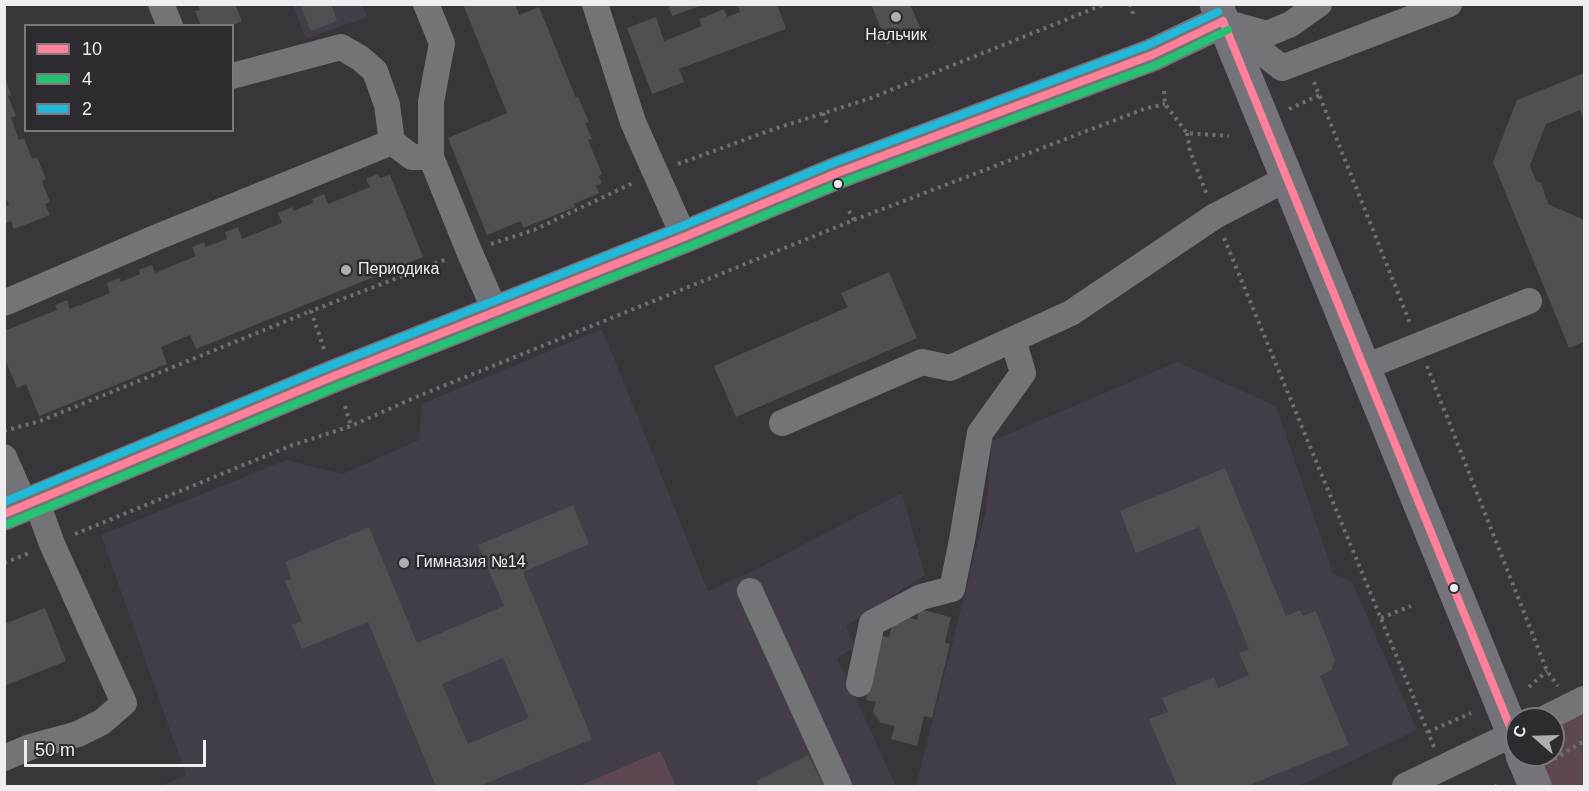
<!DOCTYPE html>
<html>
<head>
<meta charset="utf-8">
<style>
	body { margin:0 }
	#map { position:relative; width:1589px; height:791px; overflow:hidden; background:#38363a; font-family:Helvetica,sans-serif }
	canvas { display:block }
	.frame { position:absolute; inset:0; border:6px solid #efedf0; pointer-events:none }
	.legend { position:absolute; left:24px; top:24px; width:210px; height:108px; box-sizing:border-box; background:#2e2b30; border:2px solid #7b797d; margin:0; padding:8px 10px; list-style:none; font-size:18px; color:#efedf0 }
	.legend li { display:flex; align-items:center; gap:12px; height:30px }
	.legend b { width:30px; border:2px solid #7b797d }
	.north { position:absolute; left:1505px; top:707px; width:60px; height:60px; box-sizing:border-box; background:#2e2b30; border:2px solid #7b797d; border-radius:50%; rotate:290deg; font-size:16px; font-weight:700; line-height:24px; text-align:center; color:#efedf0 }
	.north::after { content:''; display:block; margin:auto; width:21px; height:27px; background:#afadb0; clip-path:polygon(50% 0,100% 100%,50% 72%,0 100%) }
	.scale { position:absolute; left:24px; top:740px; width:182px; height:27px; box-sizing:border-box; border:3px solid #efedf0; border-top:0; padding-left:8px; font-size:18px; line-height:21px; white-space:nowrap; color:#efedf0; -webkit-text-stroke:4px #2e2b30; paint-order:stroke }
</style>
</head>
<body>
<div id="map">
<canvas width="1589" height="791"></canvas>
<div class="frame"></div>
<ul class="legend">
<li><b style="height:8px;background:#ff8098"></b>10</li>
<li><b style="height:8px;background:#26c172"></b>4</li>
<li><b style="height:8px;background:#20b9da"></b>2</li>
</ul>
<div class="north">С</div>
<div class="scale">50 m</div>
</div>
<script>
const context = document.querySelector('canvas').getContext('2d');
context.lineJoin = 'round';
function fillPath(path, color) {
  context.fillStyle = color;
  context.fill(path, 'evenodd');
}
function toPath(rows) {
  const path = new Path2D();
  for (const r of rows) {
    path.moveTo(r[0], r[1]);
    for (let i = 2; i < r.length; i += 2) path.lineTo(r[i], r[i + 1]);
  }
  return path;
}
function stroke(path, color, width, dash) {
  context.strokeStyle = color;
  context.lineWidth = width;
  context.lineCap = dash ? 'butt' : 'round';
  context.setLineDash(dash || []);
  context.stroke(path);
}
function drawText(font, color, halo, rows, align = 'center') {
  context.font = font + ' Helvetica,sans-serif';
  context.lineWidth = 5;
  context.setLineDash([]);
  context.textBaseline = 'middle';
  context.strokeStyle = halo;
  context.fillStyle = color;
  for (const [text, x, y, turn = 0] of rows) {
    context.save();
    context.translate(x, y);
    context.rotate((+turn || 0) * Math.PI / 180);
    context.textAlign = isNaN(turn) ? turn : align;
    if (halo) context.strokeText(text, 0, 0);
    context.fillText(text, 0, 0);
    context.restore();
  }
}
const built = toPath([
	[293,5,362,5,367,17,306,39],
	[602,329,708,591,757,569,902,493,925,575,846,626,855,647,837,658,896,786,160,786,186,775,101,535,286,460,342,474,419,440,422,404],
	[1177,362,1276,406,1333,573,1352,582,1417,730,1299,786,916,786,986,510,992,441]
]);
const green = toPath([
	[1584,699,1584,786,1535,786,1522,755,1553,755,1553,719],
	[660,751,676,786,579,786]
]);
const building = toPath([
	[198,4,235,4,242,21,230,26,201,26,195,11,200,10],
	[300,4,331,4,337,21,311,31],
	[463,4,515,4,519,15,539,7,576,98,578,97,589,122,585,123,592,139,588,140,602,174,599,176,602,183,596,186,599,193,574,204,575,207,523,228,521,221,487,235,448,138,507,113],
	[668,4,703,4,703,5,672,16],
	[737,4,777,4,786,29,679,69,684,82,652,94,627,28,656,17,664,41,702,26,699,19,724,9,727,17,740,12],
	[871,4,910,4,921,30,887,44],
	[1584,73,1584,120,1580,110,1546,124,1530,165,1536,181,1541,183,1548,204,1584,220,1584,342,1569,348,1493,162,1517,100],
	[5,78,11,95,8,96,16,116,11,118,19,140,24,138,32,159,37,157,46,179,42,181,50,202,45,204,50,215,14,229,11,221,6,223,4,219,4,207,9,205,4,194],
	[378,174,380,178,390,175,423,257,196,349,190,335,161,347,167,364,39,416,26,384,17,388,4,357,4,331,57,310,55,305,67,300,70,309,110,293,107,283,119,278,121,282,140,274,139,270,152,265,155,273,196,256,192,247,204,242,206,247,227,239,225,232,238,227,242,239,282,223,278,213,292,207,294,211,313,203,312,199,324,194,328,204,370,187,366,179],
	[889,272,917,338,736,417,714,366,848,307,841,293],
	[1225,468,1286,616,1300,610,1303,616,1316,611,1335,660,1332,670,1320,676,1349,745,1247,786,1177,786,1149,719,1168,712,1162,698,1214,677,1218,688,1249,675,1239,653,1249,649,1199,527,1136,553,1120,511],
	[573,505,589,544,523,572,592,739,480,786,436,786,368,622,302,649,292,625,302,621,285,581,292,579,285,562,369,527,417,643,504,606,478,545],
	[503,658,529,718,468,744,442,684],
	[45,608,66,661,4,686,4,624],
	[919,609,951,617,945,642,950,644,932,718,924,716,917,746,891,739,895,726,881,723,873,712,876,702,866,700,882,636,889,637,892,624,905,616,917,620],
	[808,755,824,786,759,786,756,781]
]);
const path = toPath([
	[1130,4,1133,14],
	[1314,82,1410,323],
	[1164,91,1165,104,1187,133,1229,136],
	[1289,109,1320,95],
	[823,113,827,124],
	[1187,133,1190,151,1207,195],
	[678,164,771,130,871,98,1105,4],
	[849,211,854,220],
	[1224,238,1434,747],
	[491,244,534,230,635,182],
	[324,349,311,311,447,259],
	[1427,366,1547,671,1558,686],
	[345,406,351,426],
	[4,431,40,421,311,311],
	[75,534,290,446,351,426,416,397,854,220,1144,109,1165,104],
	[4,563,29,553],
	[1381,618,1411,606],
	[1529,687,1547,671],
	[1428,732,1471,713],
	[1554,759,1584,741],
	[1496,786,1497,785]
]);
const minor = toPath([
	[161,4,170,26],
	[426,4,442,43,431,102,431,157,469,251,496,313],
	[595,4,633,122,684,237],
	[1224,22,1282,68,1449,4],
	[1235,25,1267,34,1291,24,1319,4],
	[392,142,412,157,431,157],
	[4,303,155,238,392,142,387,105,375,71,360,58,341,47,232,76],
	[1365,367,1529,301],
	[782,423,922,362,950,368,1071,313,1215,216,1288,178],
	[4,457,25,505],
	[750,591,839,786],
	[859,684,872,623,921,597,952,589,962,540,980,433,1023,373,1013,340],
	[1544,719,1584,699],
	[4,758,30,747,78,734,102,722,124,703,52,544,36,500],
	[1405,786,1517,732]
]);
const major = toPath([
	[1216,4,1517,743],
	[4,514,334,376,684,237,837,173,1152,55,1223,21],
	[1522,755,1535,786]
]);
const bus1 = toPath([
	[1223,21,1513,734],
	[4,514,334,376,684,237,837,173,1152,55,1223,21]
]);
const bus2 = toPath([
	[8,524,338,386,688,247,841,183,1156,65,1228,30]
]);
const bus3 = toPath([
	[4,502,330,366,680,227,833,163,1148,45,1218,12]
]);
const markers = [
	[896,17,6,"#afadb0"],
	[838,184,5,"#efedf0"],
	[346,270,6,"#afadb0"],
	[404,563,6,"#afadb0"],
	[1454,588,5,"#efedf0"]
];
const poiNames = [
	["Нальчик",896,36,"center"],
	["Периодика",358,270],
	["Гимназия №14",416,563]
];
fillPath(built, '#423d46');
fillPath(green, '#5c4752');
fillPath(building, '#514f52');
stroke(path, '#6f6d71', 4, [3, 4.5]);
stroke(minor, '#747377', 26);
stroke(major, '#747379', 33);
stroke(bus1, '#ff8098', 8);
stroke(bus2, '#26c172', 8);
stroke(bus3, '#20b9da', 8);
for (const [x, y, r, color] of markers) {
  const dot = new Path2D();
  dot.arc(x, y, r, 0, 2 * Math.PI);
  context.fillStyle = color;
  context.fill(dot);
  stroke(dot, '#2e2b30', 2);
}
drawText('16px', '#efedf0', '#2e2b30', poiNames, 'left');
</script>
</body>
</html>
